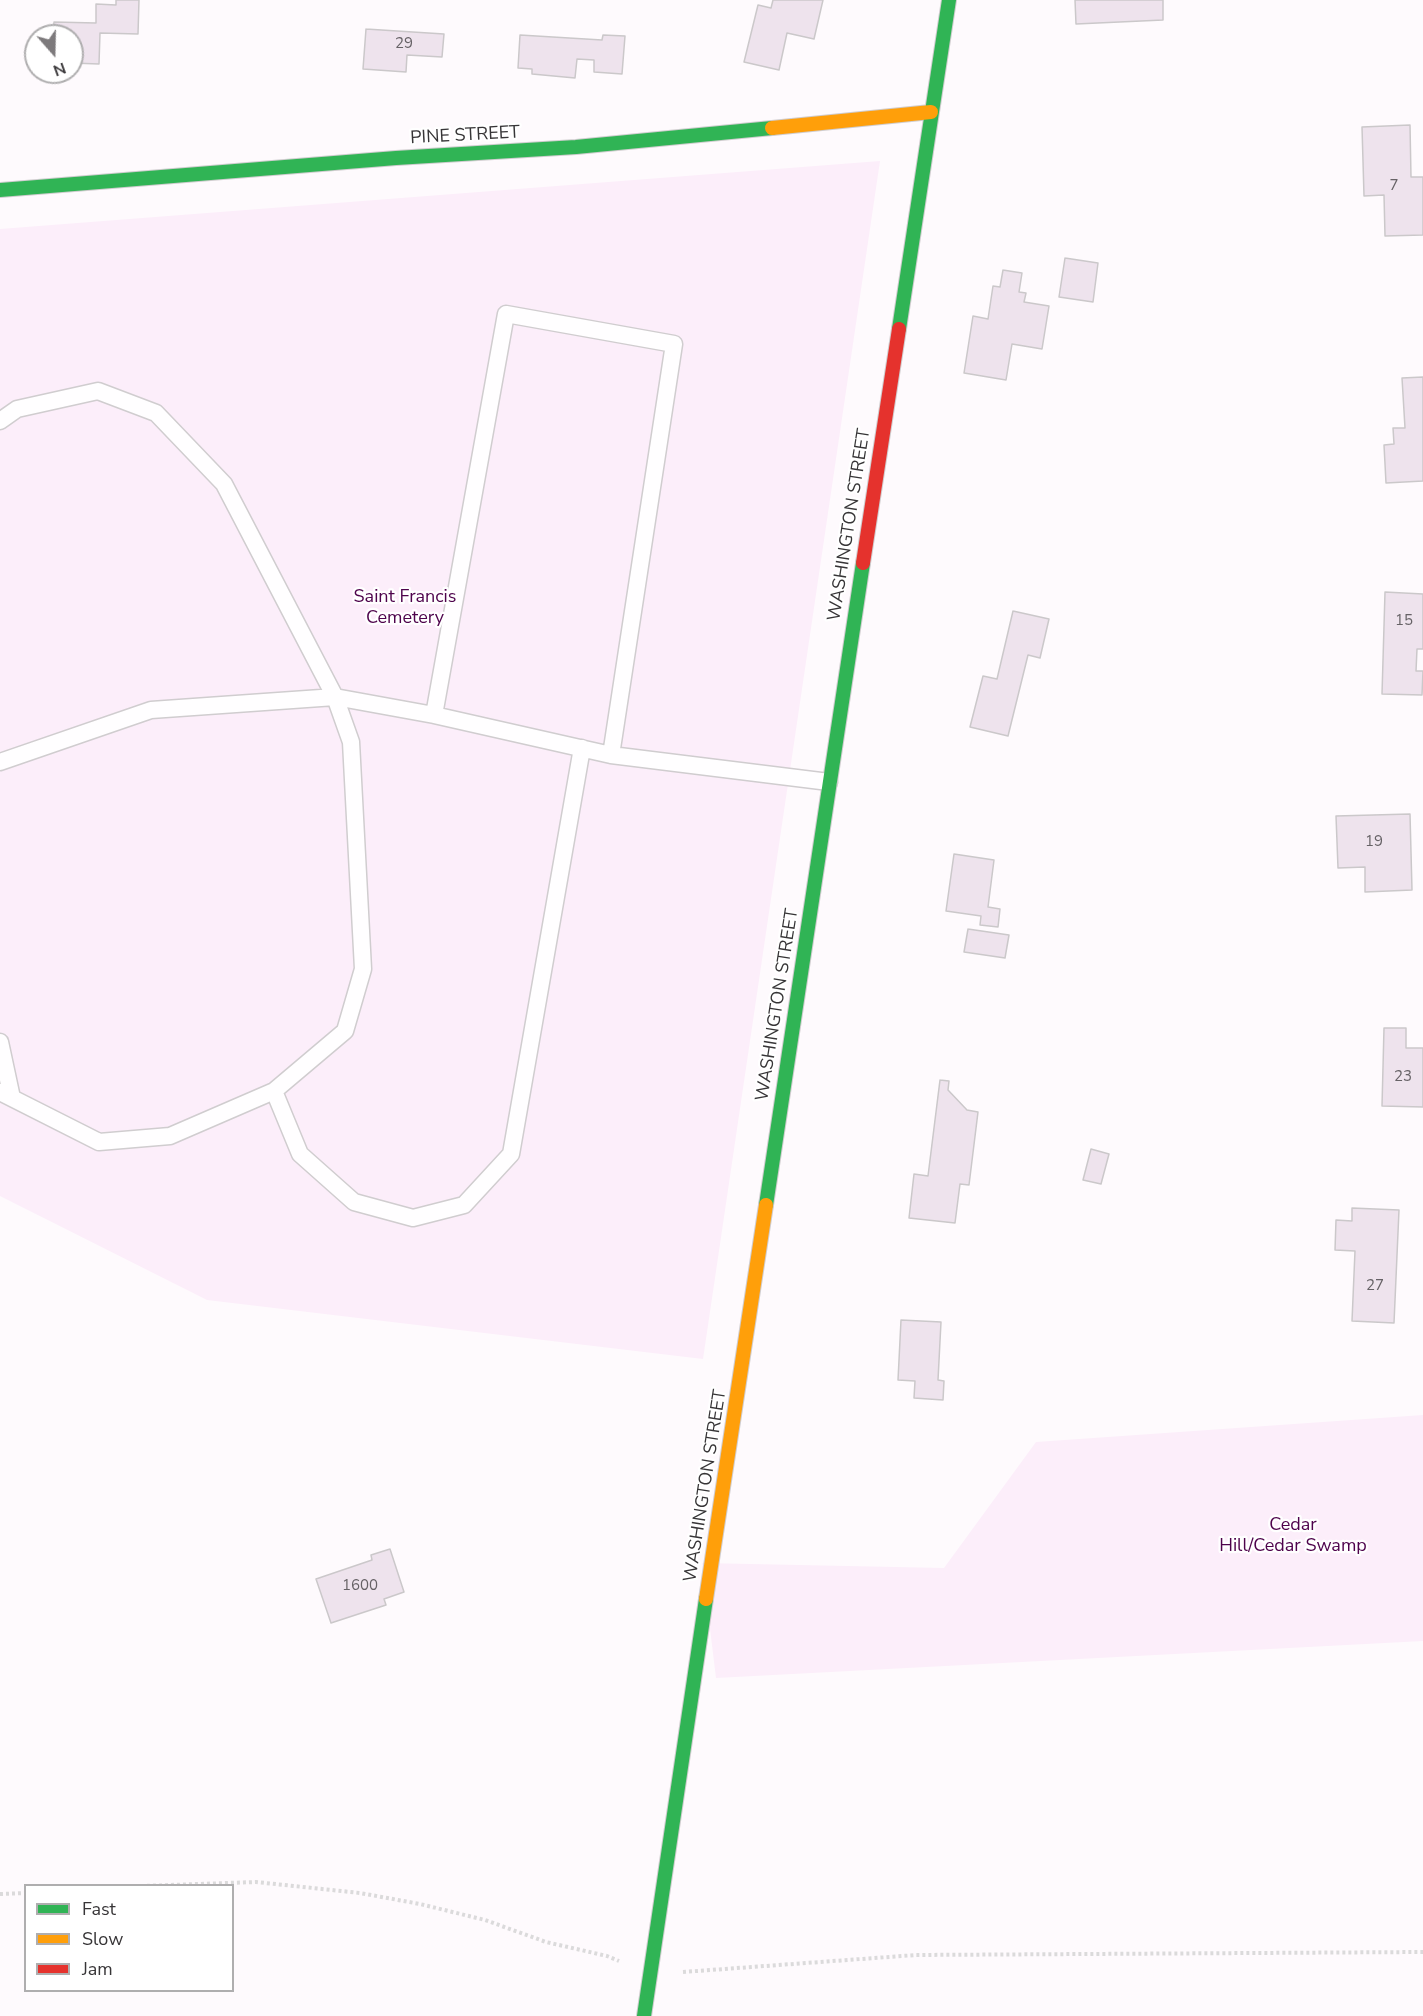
<!DOCTYPE html>
<html>
<head>
<meta charset="utf-8">
<style>
	body { margin:0 }
	#map { position:relative; width:1423px; height:2016px; overflow:hidden; background:#fefafd; font-family:"Nunito Sans",sans-serif }
	canvas { display:block }
	.legend { position:absolute; left:24px; top:1884px; width:210px; height:108px; box-sizing:border-box; background:#fff; border:2px solid #afaeaf; margin:0; padding:8px 10px; list-style:none; font-size:18px; color:#373537 }
	.legend li { display:flex; align-items:center; gap:12px; height:30px }
	.legend b { width:30px; border:2px solid #afaeaf }
	.north { position:absolute; left:24px; top:24px; width:60px; height:60px; box-sizing:border-box; background:#fff; border:2px solid #afaeaf; border-radius:50%; rotate:160deg; font-size:16px; font-weight:700; line-height:24px; text-align:center; color:#373537 }
	.north::after { content:''; display:block; margin:auto; width:21px; height:27px; background:#7d7a7c; clip-path:polygon(50% 0,100% 100%,50% 72%,0 100%) }
</style>
</head>
<body>
<div id="map">
<canvas width="1423" height="2016"></canvas>
<ul class="legend">
<li><b style="height:8px;background:#30b455"></b>Fast</li>
<li><b style="height:8px;background:#ff9f0a"></b>Slow</li>
<li><b style="height:8px;background:#e5322d"></b>Jam</li>
</ul>
<div class="north">N</div>
</div>
<script>
const context = document.querySelector('canvas').getContext('2d');
context.lineJoin = 'round';
function fillPath(path, color) {
  context.fillStyle = color;
  context.fill(path, 'evenodd');
}
function toPath(rows) {
  const path = new Path2D();
  for (const r of rows) {
    path.moveTo(r[0], r[1]);
    for (let i = 2; i < r.length; i += 2) path.lineTo(r[i], r[i + 1]);
  }
  return path;
}
function stroke(path, color, width, dash) {
  context.strokeStyle = color;
  context.lineWidth = width;
  context.lineCap = dash ? 'butt' : 'round';
  context.setLineDash(dash || []);
  context.stroke(path);
}
function drawText(font, color, halo, rows, align = 'center') {
  context.font = font + ' "Nunito Sans",sans-serif';
  context.lineWidth = 4.5;
  context.setLineDash([]);
  context.textBaseline = 'middle';
  context.strokeStyle = halo;
  context.fillStyle = color;
  for (const [text, x, y, turn = 0] of rows) {
    context.save();
    context.translate(x, y);
    context.rotate((+turn || 0) * Math.PI / 180);
    context.textAlign = isNaN(turn) ? turn : align;
    if (halo) context.strokeText(text, 0, 0);
    context.fillText(text, 0, 0);
    context.restore();
  }
}
const green = toPath([
	[880,161,703,1359,207,1300,0,1196,0,229],
	[1423,1415,1423,1641,716,1678,702,1563,944,1568,1036,1442]
]);
const building = toPath([
	[116,0,139,0,138,34,100,33,99,64,72,63,72,36,53,36,54,22,96,23,96,4,116,5,116,0],
	[773,0,823,0,814,39,787,33,779,70,744,62,758,5,771,8,773,0],
	[1075,0,1163,0,1163,20,1076,24,1075,0],
	[366,29,444,34,442,57,407,55,406,72,363,69,366,29],
	[520,35,602,40,603,35,625,36,622,74,594,72,594,60,577,59,575,78,532,74,532,69,518,68,520,35],
	[1410,125,1411,177,1423,177,1423,235,1385,236,1384,195,1364,196,1362,127,1410,125],
	[1065,258,1098,263,1093,302,1059,297,1065,258],
	[1003,270,1022,273,1019,292,1026,293,1024,302,1049,306,1042,349,1012,344,1006,380,964,373,973,316,988,319,993,286,1000,287,1003,270],
	[1423,377,1423,481,1386,483,1384,445,1394,444,1393,428,1405,428,1402,378,1423,377],
	[1385,592,1423,594,1423,649,1417,649,1416,671,1423,671,1422,695,1382,694,1385,592],
	[1013,611,1049,619,1040,658,1028,655,1008,736,970,727,983,676,997,679,1013,611],
	[1410,814,1412,890,1365,892,1365,867,1338,868,1336,816,1410,814],
	[954,854,994,860,988,907,1000,909,998,927,980,925,981,916,946,911,954,854],
	[968,929,1009,935,1005,958,964,952,968,929],
	[1384,1028,1406,1028,1406,1048,1423,1048,1423,1107,1382,1106,1384,1028],
	[940,1080,949,1081,948,1090,967,1110,978,1112,969,1185,960,1184,955,1223,909,1218,914,1174,928,1176,940,1080],
	[1091,1149,1109,1154,1101,1184,1083,1180,1091,1149],
	[1352,1208,1399,1210,1394,1323,1352,1321,1355,1251,1335,1250,1336,1220,1352,1221,1352,1208],
	[901,1320,941,1322,938,1380,944,1381,943,1400,914,1398,915,1381,898,1380,901,1320],
	[390,1549,404,1592,384,1599,386,1605,331,1623,316,1579,372,1560,371,1555,390,1549]
]);
const path = toPath([
	[141,1886,256,1882,360,1893,420,1904,485,1920,546,1942,607,1956,619,1961],
	[0,1894,26,1893],
	[683,1972,916,1955,1423,1952]
]);
const lane = toPath([
	[0,421,17,409,98,391,156,413,224,484,335,697,351,742,363,969,345,1031,274,1091,170,1136,99,1142,0,1092],
	[434,715,506,314,674,344,611,755],
	[0,762,151,710,335,697,434,715,611,755,829,782],
	[0,1042,12,1098],
	[274,1091,300,1154,354,1202,413,1218,464,1205,511,1154,582,748]
]);
const fast = toPath([
	[0,190,396,158,576,147,772,128],
	[899,329,949,0],
	[766,1205,863,563],
	[644,2016,706,1599]
]);
const slow = toPath([
	[772,128,931,112],
	[706,1599,766,1205]
]);
const jam = toPath([
	[863,563,899,329]
]);
const numberNames = [
	["29",404,44],
	["7",1394,186],
	["15",1404,621],
	["19",1374,842],
	["23",1403,1077],
	["27",1375,1286],
	["1600",360,1586]
];
const streetNames = [
	["PINE STREET",465,136,-3],
	["WASHINGTON STREET",850,525,-81],
	["WASHINGTON STREET",778,1005,-81],
	["WASHINGTON STREET",706,1486,-81]
];
const parkNames = [
	["Saint Francis",405,598],
	["Cemetery",405,619],
	["Cedar",1293,1526],
	["Hill/Cedar Swamp",1293,1547]
];
fillPath(green, '#fceefa');
fillPath(building, '#eee3ed');
stroke(building, '#cbc8ca', 1.5);
stroke(lane, '#d0cdcf', 19);
stroke(fast, '#d0cdcf', 16);
stroke(slow, '#d0cdcf', 16);
stroke(jam, '#d0cdcf', 16);
stroke(path, '#dbdadb', 4, [3, 3]);
stroke(lane, '#fffeff', 16);
stroke(fast, '#30b455', 14);
stroke(slow, '#ff9f0a', 14);
stroke(jam, '#e5322d', 14);
drawText('15px', '#666266', null, numberNames);
drawText('18px', '#373537', '#fff', streetNames);
drawText('18px', '#4e034c', '#fff', parkNames);
</script>
</body>
</html>
